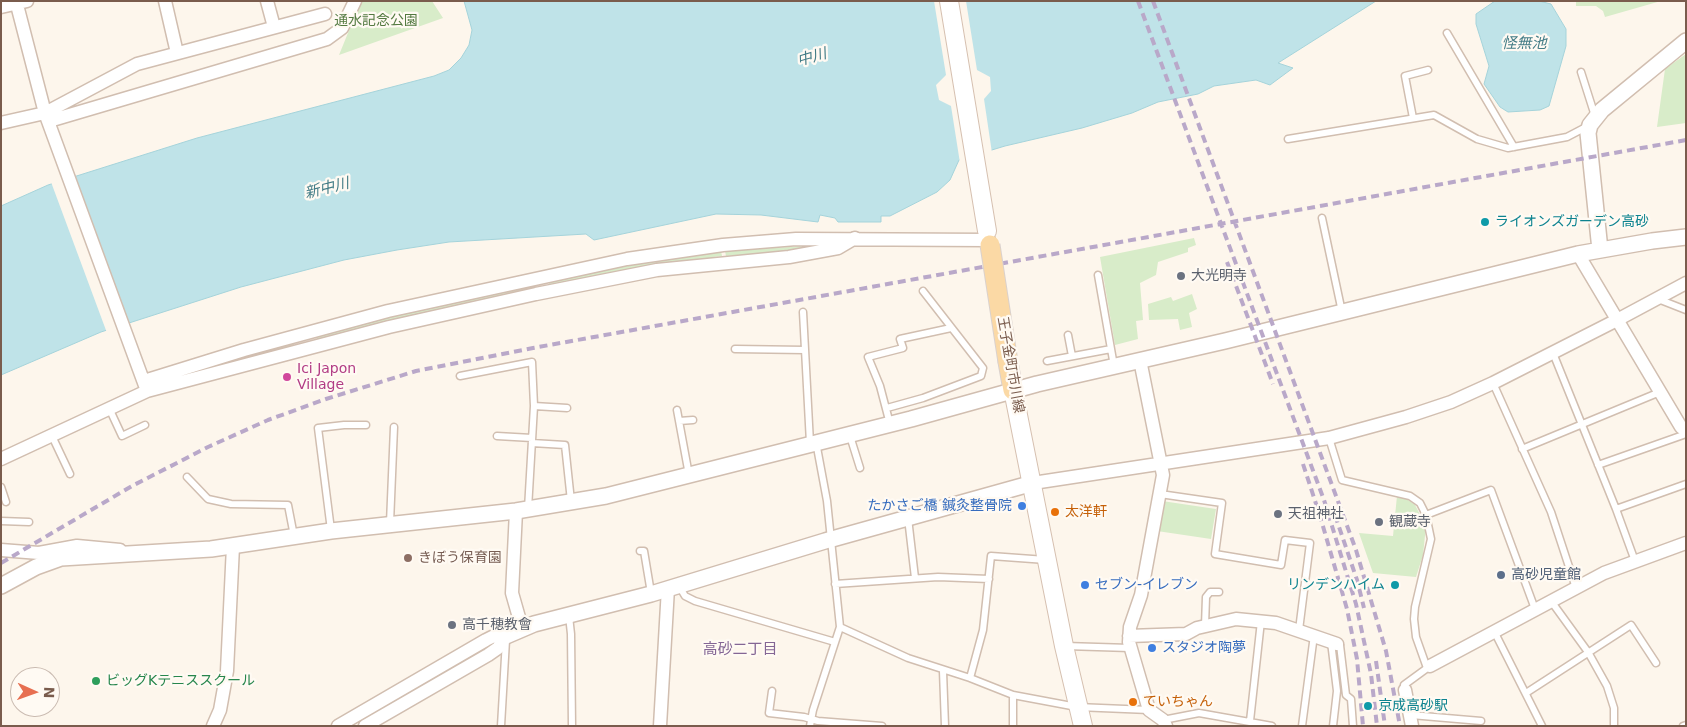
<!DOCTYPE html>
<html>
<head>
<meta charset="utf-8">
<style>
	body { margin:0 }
	#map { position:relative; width:1687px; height:727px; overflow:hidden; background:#fdf6ec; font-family:"DejaVu Sans",sans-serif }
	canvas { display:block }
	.frame { position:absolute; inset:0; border:2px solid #7a5c4d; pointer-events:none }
	.north { position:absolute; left:10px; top:667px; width:50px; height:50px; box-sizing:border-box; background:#fffaf3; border:1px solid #cabbb1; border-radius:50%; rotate:92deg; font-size:14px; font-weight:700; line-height:20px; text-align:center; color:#7a5c4d }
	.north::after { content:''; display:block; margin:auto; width:18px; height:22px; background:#e76f51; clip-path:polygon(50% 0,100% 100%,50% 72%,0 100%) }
</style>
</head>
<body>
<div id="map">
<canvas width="1687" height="727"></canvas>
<div class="frame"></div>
<div class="north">N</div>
</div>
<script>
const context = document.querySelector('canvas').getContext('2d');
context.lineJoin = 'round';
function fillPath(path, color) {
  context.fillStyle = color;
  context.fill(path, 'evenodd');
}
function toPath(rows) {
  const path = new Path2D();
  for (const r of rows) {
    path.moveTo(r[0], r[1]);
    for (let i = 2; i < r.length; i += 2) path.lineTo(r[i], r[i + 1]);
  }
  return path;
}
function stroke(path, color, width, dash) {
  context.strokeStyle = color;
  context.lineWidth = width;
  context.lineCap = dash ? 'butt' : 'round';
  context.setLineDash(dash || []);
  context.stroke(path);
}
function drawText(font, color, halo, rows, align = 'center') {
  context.font = font + ' "DejaVu Sans","Noto Sans JP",sans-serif';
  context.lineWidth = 4.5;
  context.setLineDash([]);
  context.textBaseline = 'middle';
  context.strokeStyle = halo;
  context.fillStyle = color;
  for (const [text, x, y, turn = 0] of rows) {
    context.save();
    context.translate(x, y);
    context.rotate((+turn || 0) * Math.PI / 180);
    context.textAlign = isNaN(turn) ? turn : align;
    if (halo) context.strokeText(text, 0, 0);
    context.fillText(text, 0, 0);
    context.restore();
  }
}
const green = toPath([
	[361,1,432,1,443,18,339,55],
	[1576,1,1661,1,1605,17,1603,11,1596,6,1576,6],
	[1686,54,1686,123,1657,127,1665,69],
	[1194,238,1196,245,1188,248,1188,252,1158,262,1156,275,1140,283,1143,320,1136,321,1138,339,1115,345,1100,257],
	[837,244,736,258,735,255,726,256,725,251],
	[721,251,722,256,713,257,713,260,549,286,549,282,620,267],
	[531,286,520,293,317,340,317,337,307,340,306,338,412,311],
	[1192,294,1197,309,1189,313,1192,327,1180,330,1178,319,1149,320,1148,304,1171,297,1173,301],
	[303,338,303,341,294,343,294,346,174,378],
	[1397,496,1408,500,1415,505,1426,526,1423,555,1416,577,1373,573,1359,533,1393,536],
	[1162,501,1216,509,1211,539,1157,531]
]);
const water = toPath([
	[464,1,1376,1,1278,63,1293,68,1270,85,1256,80,1214,86,1198,94,1158,102,1132,113,1082,128,1005,146,959,160,950,180,937,192,890,216,881,216,881,222,838,222,835,218,820,215,818,222,761,215,716,214,594,240,586,234,449,242,397,250,344,260,241,287,101,332,1,375,1,206,48,185,197,138,434,76,449,70,461,58,469,45,472,30,464,1],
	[1495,1,1539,1,1551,4,1566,29,1566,46,1549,106,1540,110,1508,112,1500,107,1484,84,1489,66,1476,24,1476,14,1495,1]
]);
const pier = toPath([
	[934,1,966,1,977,70,990,77,991,91,984,99,992,153,960,163,951,106,939,100,936,85,946,75],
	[74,174,130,325,107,333,51,182]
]);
const service = toPath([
	[1447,33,1514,147],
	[1581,72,1595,116],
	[1413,118,1405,76,1428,70],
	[1288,139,1434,115,1477,139,1508,148,1567,137,1588,126],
	[1322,218,1342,312],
	[1098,275,1114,366],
	[1658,299,1686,310],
	[803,312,810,443],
	[1068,335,1072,356],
	[735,349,805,350],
	[1553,353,1616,509,1635,561],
	[1047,361,1111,349],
	[460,376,532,362,534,406,528,509],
	[1493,383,1551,512,1576,588],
	[534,406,567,408],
	[109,408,122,436,145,425],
	[887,408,923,398,981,376,983,368,923,291],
	[677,410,689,475],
	[679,421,693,420],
	[890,424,880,386,868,357,903,348,900,339,951,328],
	[52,436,70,474],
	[497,436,532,438],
	[850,436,860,468],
	[1329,438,1342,480,1410,496,1420,503,1426,515,1431,539,1415,607,1414,619,1416,637,1427,668],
	[532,443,565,445,571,501],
	[1522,449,1660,392],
	[1598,465,1686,434],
	[187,477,208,499,231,504,288,505,294,536],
	[1,487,6,502],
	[1160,494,1222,503,1215,554,1281,565,1285,540,1310,543,1299,630],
	[1616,509,1686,484],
	[1426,515,1491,490,1535,609],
	[908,518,915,578],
	[1,521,29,522],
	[390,523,394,427],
	[331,530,318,428,344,425,366,425],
	[640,551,644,551,651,593],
	[835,584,938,577,989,579],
	[679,586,685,596,695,601,835,642],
	[1551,601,1588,652,1607,686,1614,708,1614,726],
	[569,616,571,634,572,726],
	[1205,626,1206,597,1210,592,1219,592],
	[840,627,908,658,970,678,1013,695,1077,707,1149,710],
	[1494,631,1542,726],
	[1331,642,1337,691,1333,726],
	[1337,644,1340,645,1346,695,1351,699,1353,726],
	[1065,646,1130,648],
	[943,671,945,726],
	[970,678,983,630,991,556,1046,560],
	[1405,690,1404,685,1430,666],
	[772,691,769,713,804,717,818,721,882,726],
	[1526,693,1631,625,1656,663],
	[1013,695,1013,726],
	[1411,715,1481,721],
	[1163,720,1199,713,1272,726],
	[1250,721,1261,621],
	[501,726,506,640],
	[810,726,813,710,840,627,827,501,816,442],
	[1302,726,1314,635],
	[1683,726,1686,725]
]);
const minor = toPath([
	[16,1,45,113,147,391,389,327,536,294,657,270,789,257,838,248,855,238],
	[165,1,177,53],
	[267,1,274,27],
	[1,7,27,1],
	[49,121,327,39,342,28,355,1],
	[1,123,45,113,137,64,325,14],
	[1578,254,1681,427,1686,431],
	[1140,360,1163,475,1141,595,1130,627,1129,642,1149,710,1163,720,1166,726],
	[144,381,244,350,388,311,627,259,723,245,796,239,989,240],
	[1,459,147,391],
	[1033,483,1329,438,1406,417,1451,402,1493,383,1617,320,1686,283],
	[516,511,512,593,522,628],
	[1,550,39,553,77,546,120,550],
	[1129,636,1186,634,1197,628,1236,619,1276,623,1337,644],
	[1430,666,1604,573,1686,543],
	[1405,690,1412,726],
	[213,726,220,710,227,671,233,546],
	[338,726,486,640,494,636,506,636],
	[365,726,488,655,498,648,506,636],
	[660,726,668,588]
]);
const tertiary = toPath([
	[1600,250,1588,133,1590,125,1602,110,1686,41],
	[1,586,36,567,61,558,211,549,331,531,516,511,606,496,911,419,1037,384,1225,341,1578,254,1652,241,1686,237],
	[506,636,534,624,651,594,825,541,1033,483]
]);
const secondary = toPath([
	[949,1,987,231],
	[1013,390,1064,646,1083,726]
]);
const primary = toPath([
	[1008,362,1013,390]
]);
const rail = toPath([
	[1138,1,1324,500,1356,604,1371,674,1377,726],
	[1153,1,1356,550,1386,651,1400,726],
	[1227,262,1273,384],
	[1303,464,1320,516,1347,609,1357,659,1363,726],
	[1335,515,1357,580,1364,608],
	[1,563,132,486,208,447,268,420,326,399,416,371,533,348,1686,140],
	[1376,661,1385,726]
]);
const primaryBridge = toPath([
	[990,245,1008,362]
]);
const markers = [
	[1485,222,5,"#0f9aa8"],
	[1181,276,5,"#6b7280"],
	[287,377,5,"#d1479c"],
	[1022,506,5,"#3f7fe0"],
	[1055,512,5,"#e8710a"],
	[1278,514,5,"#6b7280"],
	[1379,522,5,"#6b7280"],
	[408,558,5,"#8d6e63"],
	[1501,575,5,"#5c6f8a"],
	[1085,585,5,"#3f7fe0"],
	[1395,585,5,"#0f9aa8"],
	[452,625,5,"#6b7280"],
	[1152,648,5,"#3f7fe0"],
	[96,681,5,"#2e9e5b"],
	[1133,702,5,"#e8710a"],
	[1368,706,5,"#0f9aa8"]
];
const parkNames = [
	["通水記念公園",376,21]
];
const cultureNames = [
	["ライオンズガーデン高砂",1495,222],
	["リンデンハイム",1385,585,"right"],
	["京成高砂駅",1378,706]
];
const worshipNames = [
	["大光明寺",1191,276],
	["天祖神社",1288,514],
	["観蔵寺",1389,522],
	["高千穂教會",462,625]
];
const streetNames = [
	["王子金町市川線",1010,365,80]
];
const hotelNames = [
	["Ici Japon",297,369],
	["Village",297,385]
];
const shopNames = [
	["たかさご橋 鍼灸整骨院",1012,506,"right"],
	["セブン-イレブン",1095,585],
	["スタジオ陶夢",1162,648]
];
const foodNames = [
	["太洋軒",1065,512],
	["ていちゃん",1143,702]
];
const educationNames = [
	["きぼう保育園",418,558]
];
const serviceNames = [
	["高砂児童館",1511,575]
];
const leisureNames = [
	["ビッグKテニススクール",106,681]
];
const waterNames = [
	["怪無池",1524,44],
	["中川",812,58,-16],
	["新中川",327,189,-14]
];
const neighbourhoodNames = [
	["高砂二丁目",740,650]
];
fillPath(green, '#d8ecc9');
fillPath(water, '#bfe3e8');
stroke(water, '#a5d3da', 1);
fillPath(pier, '#fdf6ec');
stroke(service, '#d1beb0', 9);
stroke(minor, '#d1beb0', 15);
stroke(tertiary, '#d1beb0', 18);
stroke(secondary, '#d6c0b0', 20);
stroke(primary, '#dad1cd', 21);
stroke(service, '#fff', 6);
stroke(minor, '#fff', 12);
stroke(tertiary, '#fff', 15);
stroke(secondary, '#fff', 18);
stroke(primary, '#fbd9a5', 19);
stroke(rail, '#b9a8c9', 4, [8, 5]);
stroke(primaryBridge, '#dad1cd', 21, []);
stroke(primaryBridge, '#fbd9a5', 19);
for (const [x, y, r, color] of markers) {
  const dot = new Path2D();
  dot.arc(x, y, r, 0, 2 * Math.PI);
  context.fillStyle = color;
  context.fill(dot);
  stroke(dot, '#fffaf3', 2);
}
drawText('14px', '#537a41', '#fffaf3', parkNames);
drawText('14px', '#0d838f', '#fffaf3', cultureNames, 'left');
drawText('14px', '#5b616d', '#fffaf3', worshipNames, 'left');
drawText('14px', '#7a5c4d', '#fffaf3', streetNames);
drawText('14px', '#b23c85', '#fffaf3', hotelNames, 'left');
drawText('14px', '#366cbe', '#fffaf3', shopNames, 'left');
drawText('14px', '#c56008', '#fffaf3', foodNames, 'left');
drawText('14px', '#785e54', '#fffaf3', educationNames, 'left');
drawText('14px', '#4e5e75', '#fffaf3', serviceNames, 'left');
drawText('14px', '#27864d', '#fffaf3', leisureNames, 'left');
drawText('italic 15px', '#437c86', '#fffaf3', waterNames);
drawText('15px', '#846695', '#fffaf3', neighbourhoodNames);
</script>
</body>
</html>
